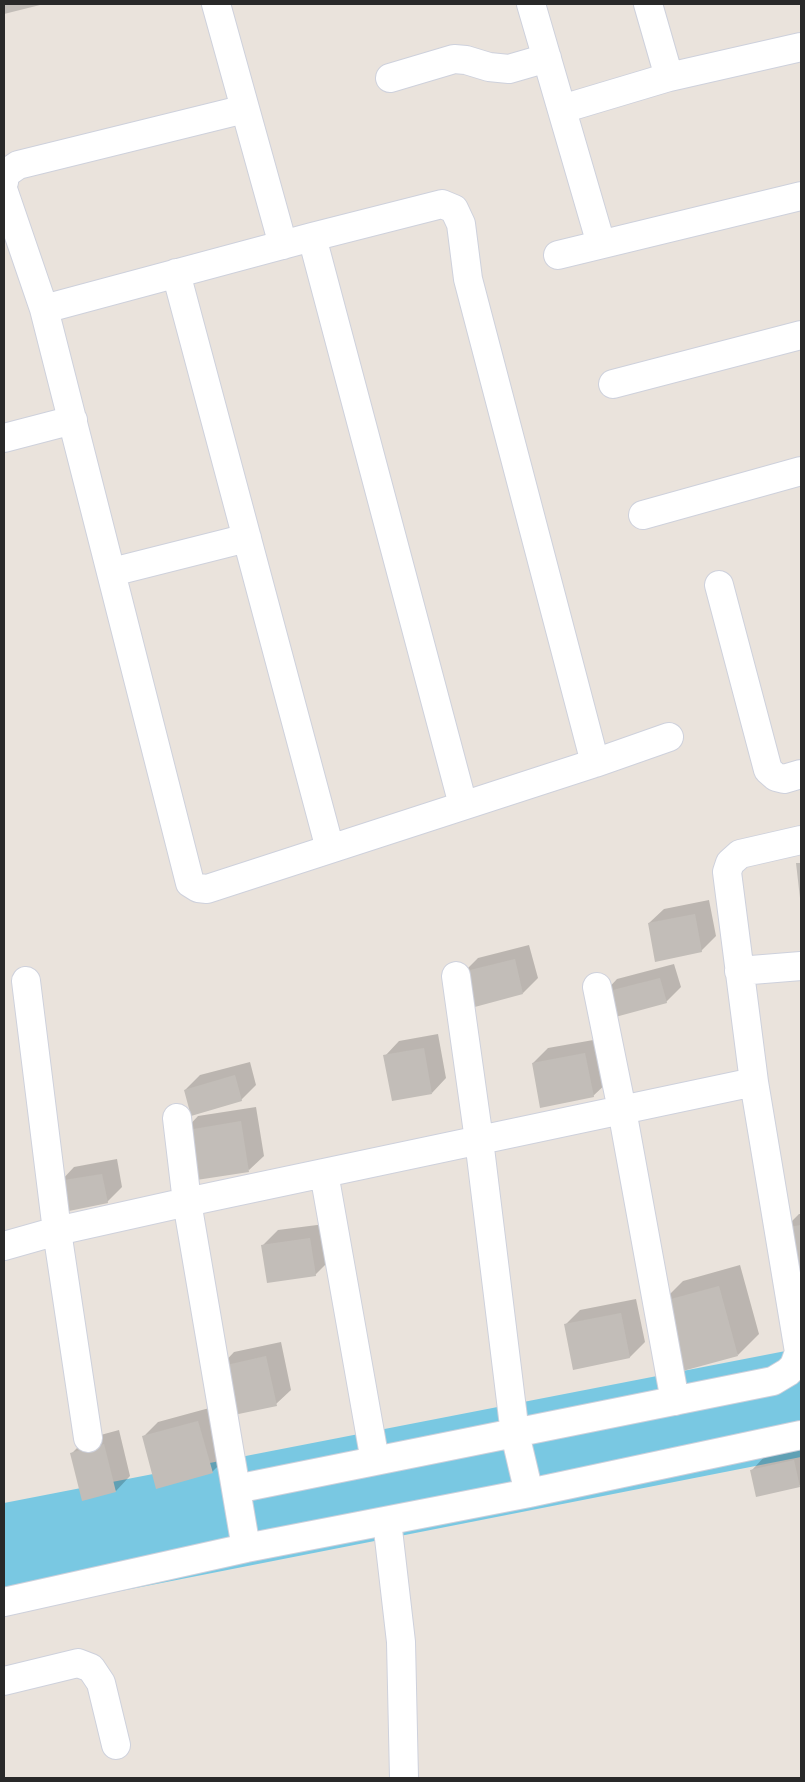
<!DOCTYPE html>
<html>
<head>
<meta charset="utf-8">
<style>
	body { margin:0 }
	#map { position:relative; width:805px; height:1782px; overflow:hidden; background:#eae3dc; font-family:Figtree,sans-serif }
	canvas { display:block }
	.frame { position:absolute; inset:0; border:5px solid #292929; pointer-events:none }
</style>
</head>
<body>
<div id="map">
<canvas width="805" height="1782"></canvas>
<div class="frame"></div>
</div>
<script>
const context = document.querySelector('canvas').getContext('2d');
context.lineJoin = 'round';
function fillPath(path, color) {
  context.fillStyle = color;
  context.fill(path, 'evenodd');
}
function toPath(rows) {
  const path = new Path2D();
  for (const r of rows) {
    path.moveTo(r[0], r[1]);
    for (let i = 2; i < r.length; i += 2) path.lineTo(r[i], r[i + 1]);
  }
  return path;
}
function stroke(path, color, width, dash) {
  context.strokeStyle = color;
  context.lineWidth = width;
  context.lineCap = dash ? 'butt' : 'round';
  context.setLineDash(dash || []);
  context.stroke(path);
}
const water = toPath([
	[801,1348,801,1457,4,1614,4,1503]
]);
const shadow = toPath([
	[709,900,716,936,701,951,649,923,664,909],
	[529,945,538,978,523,993,463,973,478,958],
	[674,964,681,987,666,1002,603,994,617,979],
	[438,1034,446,1078,432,1093,385,1056,399,1041],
	[599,1039,608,1082,593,1096,533,1063,548,1048],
	[250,1062,256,1085,241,1100,185,1090,200,1075],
	[256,1107,264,1156,249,1170,184,1131,198,1116],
	[117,1159,122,1187,107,1202,60,1182,74,1167],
	[799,1214,801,1214,801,1294,784,1229],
	[325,1224,330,1260,315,1275,263,1245,278,1230],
	[740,1265,759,1334,738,1355,662,1302,683,1281],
	[636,1299,645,1342,630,1357,574,1369,565,1325,580,1310],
	[281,1342,291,1390,276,1404,220,1367,234,1352],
	[213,1407,227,1457,212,1472,143,1437,158,1422],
	[119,1430,130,1476,116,1491,71,1454,86,1439],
	[801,1448,801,1484,799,1486,752,1470,766,1455]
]);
const building = toPath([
	[4,4,44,4,4,14],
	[796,863,801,863,801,898,800,898],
	[695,914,702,952,655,962,648,923],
	[515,959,523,994,471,1008,462,972],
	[660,978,667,1003,608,1019,601,993],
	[424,1048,432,1094,392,1101,383,1055],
	[585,1053,594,1097,540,1108,532,1063],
	[235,1075,242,1101,191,1116,184,1090],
	[241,1121,249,1172,190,1181,182,1131],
	[102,1174,108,1203,64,1212,58,1181],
	[801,1225,801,1295,783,1228],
	[310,1238,316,1276,267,1283,261,1245],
	[719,1286,738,1356,679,1372,660,1302],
	[621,1313,630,1358,573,1370,564,1324],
	[266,1356,277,1406,229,1416,218,1367],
	[198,1421,213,1473,156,1489,142,1436],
	[104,1444,116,1492,82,1501,70,1453],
	[794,1460,800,1487,756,1497,750,1470]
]);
const minor = toPath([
	[216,4,283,245],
	[531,4,601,244],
	[648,4,669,77],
	[390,78,454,59,466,60,489,67,509,69,547,58],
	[562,109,669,77,801,47],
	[4,182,5,174,18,165,245,109],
	[4,192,44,309,190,883,198,888,207,889,595,763,669,737],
	[312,237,463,805],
	[558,255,801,196],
	[176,273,330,849],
	[44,309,312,237,442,204,454,209,461,224,468,279,595,763],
	[613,384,801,335],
	[4,438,73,420],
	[643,515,801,471],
	[112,572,247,538],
	[719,585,768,770,776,777,784,779,801,774],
	[739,971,801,966],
	[456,976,479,1140,515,1434,529,1493],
	[26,981,57,1231,88,1438],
	[597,987,622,1110,675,1401],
	[177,1118,187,1202,246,1548],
	[324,1173,375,1461,773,1381,788,1372,794,1366,799,1352,754,1082,727,872,730,863,740,854,801,840],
	[4,1246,57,1231,187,1202,754,1082],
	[236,1489,375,1461],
	[387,1521,401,1642,404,1778],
	[4,1602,246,1548,529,1493,801,1435],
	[4,1681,78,1663,91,1668,101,1683,116,1745]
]);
fillPath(water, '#79c8e2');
fillPath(shadow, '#0003');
fillPath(building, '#c2bdb8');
stroke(minor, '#ced1dc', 30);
stroke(minor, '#fff', 28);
</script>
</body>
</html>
